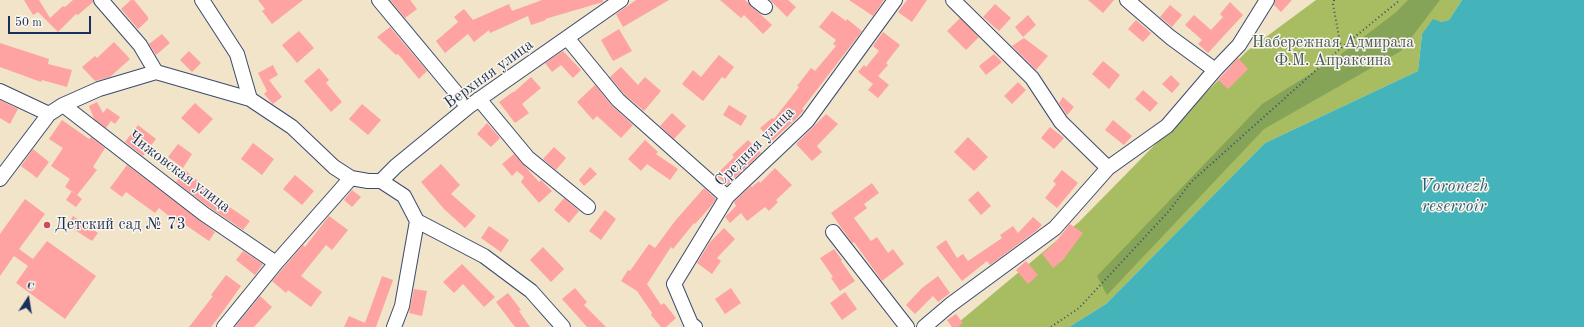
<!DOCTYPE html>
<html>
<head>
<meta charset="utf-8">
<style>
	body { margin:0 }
	#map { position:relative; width:1584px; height:327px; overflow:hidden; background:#f1e4c8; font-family:"Old Standard TT",serif }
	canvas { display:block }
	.north { position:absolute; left:8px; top:279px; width:40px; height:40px; -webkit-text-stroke:3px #fbf7ec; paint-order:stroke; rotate:12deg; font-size:11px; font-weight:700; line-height:16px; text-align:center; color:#1b2f5e }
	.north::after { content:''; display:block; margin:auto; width:14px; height:18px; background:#1b2f5e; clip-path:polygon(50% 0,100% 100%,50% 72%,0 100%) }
	.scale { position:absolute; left:8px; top:16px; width:83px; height:18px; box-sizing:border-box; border:2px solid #1b2f5e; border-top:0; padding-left:5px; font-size:12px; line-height:14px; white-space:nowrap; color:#1b2f5e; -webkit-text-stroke:3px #fbf7ec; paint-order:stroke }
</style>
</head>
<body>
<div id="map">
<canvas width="1584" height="327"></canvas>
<div class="north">С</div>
<div class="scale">50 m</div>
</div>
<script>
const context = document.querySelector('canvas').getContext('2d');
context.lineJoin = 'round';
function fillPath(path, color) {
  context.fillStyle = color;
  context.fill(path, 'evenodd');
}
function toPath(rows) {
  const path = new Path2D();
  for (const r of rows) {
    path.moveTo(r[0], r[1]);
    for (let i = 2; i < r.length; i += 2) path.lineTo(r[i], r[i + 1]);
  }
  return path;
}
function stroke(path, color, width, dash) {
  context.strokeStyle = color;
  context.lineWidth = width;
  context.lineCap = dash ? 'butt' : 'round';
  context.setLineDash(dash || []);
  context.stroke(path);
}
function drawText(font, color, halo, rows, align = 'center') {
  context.font = font + ' "Old Standard TT",serif';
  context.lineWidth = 3;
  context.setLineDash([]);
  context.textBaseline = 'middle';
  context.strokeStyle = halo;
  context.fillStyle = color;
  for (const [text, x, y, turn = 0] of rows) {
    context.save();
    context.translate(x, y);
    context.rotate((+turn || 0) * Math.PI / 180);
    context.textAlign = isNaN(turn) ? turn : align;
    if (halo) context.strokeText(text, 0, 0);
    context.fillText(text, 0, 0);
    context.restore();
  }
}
const green = toPath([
	[1316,0,1462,0,1449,20,1441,22,1422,34,1418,71,1265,143,1106,304,1069,327,953,327,1079,222,1247,51]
]);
const forest = toPath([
	[1408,0,1440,0,1401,51,1264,129,1107,295,1097,276,1262,104,1336,58,1395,13]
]);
const water = toPath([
	[1462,0,1584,0,1584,327,1069,327,1106,304,1265,143,1418,71,1422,34,1433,19,1441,22,1449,20]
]);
const building = toPath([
	[24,0,39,0,50,18,63,6,65,7,73,0,93,0,93,2,78,15,76,14,58,32,38,12,33,15],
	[131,0,134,0,148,17,148,20,138,29,121,9],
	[258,0,303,0,272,24,262,11,265,9],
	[390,0,410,0,417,9,405,18],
	[542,0,603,0,603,2,545,19,546,20,531,25,528,16,490,33,489,30,474,42,468,34,445,53,436,41,458,22,454,17,464,9,473,20,509,4,512,11],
	[636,0,669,0,623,27,616,14],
	[720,0,745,0,772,25,763,34,744,15,741,18],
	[770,0,788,0,796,7,787,17],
	[849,0,884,0,873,16],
	[907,0,927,0,912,22,898,12],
	[1088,0,1114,0,1103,13],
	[1275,0,1292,0,1281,12,1274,5],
	[1230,2,1243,15,1208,53,1198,44,1202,40,1185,25,1194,15,1211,30,1223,17,1220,14],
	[995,4,1011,18,999,31,983,17],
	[1170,5,1182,15,1172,27,1160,17],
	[832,11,846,21,847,19,862,31,802,109,804,110,796,119,772,141,760,128,772,118,774,119,799,87,797,86,811,68,815,71,836,46,833,44,836,40,819,27],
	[1028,15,1036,25,1023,37,1015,27],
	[960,18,979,37,966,50,947,31],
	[1136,20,1151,33,1143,42,1128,29],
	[390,27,427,71,419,79,398,54,396,55,377,37],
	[619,29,632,51,613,61,601,40],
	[299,31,314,48,297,63,282,45],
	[883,32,900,45,886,63,888,65,878,76,889,85,878,98,868,90,873,84,858,72,864,65,866,67,879,51,873,46],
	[162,34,170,43,156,55,149,44],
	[1024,38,1048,56,1036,70,1012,46],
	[114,42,130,59,110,77,95,81,82,67,95,56,97,58],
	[0,43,49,59,48,64,72,70,67,87,42,80,41,82,0,67],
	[189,51,201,63,192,72,180,60],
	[563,51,581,70,573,78,561,65,552,72,545,63],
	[994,54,1002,62,986,75,979,66],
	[719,55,734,67,725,79,722,77,703,101,682,84,693,70,701,77],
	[1238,58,1248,69,1228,89,1218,80],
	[1103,61,1120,75,1109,89,1092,74],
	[273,65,278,75,269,80,282,97,273,104,264,94,267,91,258,73],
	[621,67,638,85,645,77,661,91,644,111,624,94,610,77],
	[319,68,329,80,326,83,342,102,331,112,304,81],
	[1171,75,1180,84,1172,93,1162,84],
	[531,77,541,88,522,104,529,113,515,123,499,102,513,92,514,92],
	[1018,82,1026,90,1012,104,1004,96],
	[595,85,612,106,633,125,621,138,597,116,593,120,577,102],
	[1143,90,1158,103,1150,112,1135,99],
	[1063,97,1074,107,1067,115,1059,103],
	[0,100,18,109,10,124,0,118],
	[97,102,103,113,107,108,120,117,115,124,111,121,106,128,94,119,89,106],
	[195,103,213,119,199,134,181,118],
	[362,104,381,120,368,135,349,119],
	[729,105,747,116,741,126,723,115],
	[672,113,686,126,674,139,660,126],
	[826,114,838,124,817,146,822,152,812,161,796,144],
	[62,120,89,139,91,137,105,148,93,167,97,170,77,195,65,187,70,179,51,166,63,148,49,139],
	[1113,120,1132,136,1124,145,1105,130],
	[487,123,500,138,491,147,477,134],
	[138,125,156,139,143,156,125,142],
	[1050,127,1064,138,1054,149,1041,138],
	[968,137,988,157,974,171,954,152],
	[645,140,658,152,656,154,678,169,670,180,647,164,641,171,628,159],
	[748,140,761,153,727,185,716,175,734,157,732,155],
	[253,143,274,159,262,175,241,159],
	[178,144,192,154,183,168,168,157],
	[554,147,566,158,556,170,543,159],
	[33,149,49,162,37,178,21,166],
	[514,154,539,182,541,180,552,191,539,203,521,182,524,177,517,171,512,176,502,164],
	[441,164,460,185,451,194,476,216,465,228,444,209,421,182],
	[127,165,215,232,209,241,184,224,182,227,159,208,155,213,126,192,122,197,110,188],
	[590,167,597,174,584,186,579,180],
	[775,168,792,185,776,200,778,202,769,211,765,207,747,221,741,213,730,223,725,217,736,206,734,202,751,186,752,187,759,181,760,183],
	[185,170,199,182,198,183,225,203,225,204,250,221,243,230,209,207,176,182],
	[1062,170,1078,183,1057,208,1045,198,1056,184,1053,181],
	[295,175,314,191,302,205,283,189],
	[872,183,879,193,864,204,867,208,854,218,871,241,877,237,888,253,893,249,904,264,882,281,854,242,852,243,831,213],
	[704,188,716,199,711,206,695,224,694,223,673,249,671,247,647,284,661,305,664,303,676,318,666,327,661,327,651,315,652,313,637,291,621,281,628,270,630,271,649,244,655,248,675,221],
	[352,190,361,197,352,207,344,200],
	[72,191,82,199,76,207,66,200],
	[978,191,991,206,981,215,968,200],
	[564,198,579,211,569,223,554,210],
	[25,199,45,214,19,249,33,259,47,241,96,276,65,319,16,283,28,266,14,256,0,276,0,234],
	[605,210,616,219,601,240,589,231],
	[73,216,98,233,92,241,67,225],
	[329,216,348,230,332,250,326,245,301,276,322,292,311,307,288,290,286,293,272,281,303,245,305,247],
	[1033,217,1042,225,1036,231,990,265,987,261,962,281,936,247,946,240,957,258,963,254,968,261,1002,238,1000,235,1013,226,1018,233],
	[1070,224,1083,233,1063,260,1053,268,1042,254,1054,244],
	[489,226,509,240,501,252,481,238],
	[724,228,735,239,717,258,721,261,712,274,697,263,710,242],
	[543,247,564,269,551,282,530,260],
	[834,249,842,260,841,261,855,281,840,291,831,278,833,277,820,258],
	[243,251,263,264,255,275,236,260],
	[1026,261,1038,275,1028,284,1016,270],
	[462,264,495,297,484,307,463,284,454,293,443,282],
	[226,275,241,286,221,314,211,327,189,327,213,296,211,295],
	[382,276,393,280,376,327,344,327,349,316,365,323],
	[938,276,950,293,938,302,933,296,915,314,906,305,922,288],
	[575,288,587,302,584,305,606,327,587,327,562,299],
	[731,288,741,303,725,314,715,299],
	[414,289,427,291,422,316,409,313],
	[845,292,857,309,842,320,830,303],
	[508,293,521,310,519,311,530,327,515,327,496,302],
	[260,296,272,307,254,327,235,327],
	[956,314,963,323,958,327,952,327,947,320]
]);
const path = toPath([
	[1334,0,1333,4,1341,48],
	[1051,327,1079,308,1169,211,1191,182,1341,48,1400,0]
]);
const minor = toPath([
	[101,0,140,45,156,72],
	[202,0,237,54,250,99],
	[379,0,468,107],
	[756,0,765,7],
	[953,0,1032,78,1061,122,1108,168],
	[1127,0,1170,37,1215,70],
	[568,39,618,100,727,197],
	[0,91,49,114],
	[479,99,528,158,588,207],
	[63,105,204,214,276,263],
	[0,179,49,114,63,105,99,89,156,72,250,99,292,127,334,167,351,178,368,181,381,181,404,196,417,221,484,256,531,291,563,327],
	[381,181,396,166,468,107,621,0],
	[833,232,907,327],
	[224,327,276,263,351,178],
	[394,327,402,306,417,221],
	[695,327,691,324,674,284,727,197,807,121,895,0],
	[924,327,950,305,1055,228,1108,168,1167,126,1215,70,1239,45,1267,0]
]);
const markers = [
	[47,225,4,"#d1495b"]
];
const parkNames = [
	["Набережная Адмирала",1333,43],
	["Ф.М. Апраксина",1333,61]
];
const streetNames = [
	["Верхняя улица",489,74,-36],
	["Средняя улица",755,147,-45],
	["Чижовская улица",179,172,37]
];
const poiNames = [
	["Детский сад № 73",55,225]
];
const waterNames = [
	["Voronezh",1454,187],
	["reservoir",1454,207]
];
fillPath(green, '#a8bd61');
fillPath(forest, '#86a457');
fillPath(water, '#44b4ba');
fillPath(building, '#fea3a2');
stroke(minor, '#3b4a6e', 16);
stroke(path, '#3b4a6e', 2, [1, 3]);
stroke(minor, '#fff', 14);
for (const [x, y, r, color] of markers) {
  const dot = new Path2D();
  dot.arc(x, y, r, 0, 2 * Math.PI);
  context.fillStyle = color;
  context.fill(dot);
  stroke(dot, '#fbf7ec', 1.5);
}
drawText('16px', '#455a5f', '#fbf7ec', parkNames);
drawText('16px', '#1b2f5e', '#fbf7ec', streetNames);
drawText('16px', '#1b2f5e', '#fbf7ec', poiNames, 'left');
drawText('italic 17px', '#295e7e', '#fbf7ec', waterNames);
</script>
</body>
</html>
